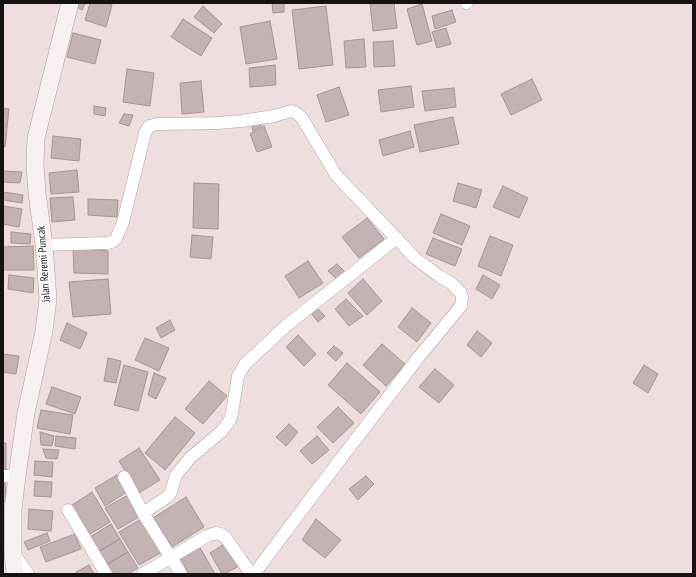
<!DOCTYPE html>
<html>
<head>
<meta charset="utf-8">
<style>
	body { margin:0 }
	#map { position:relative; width:696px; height:577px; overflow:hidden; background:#efdede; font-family:"PT Sans Narrow",sans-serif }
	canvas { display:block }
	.frame { position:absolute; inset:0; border:4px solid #171212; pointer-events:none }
</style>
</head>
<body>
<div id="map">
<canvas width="696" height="577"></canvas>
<div class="frame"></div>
</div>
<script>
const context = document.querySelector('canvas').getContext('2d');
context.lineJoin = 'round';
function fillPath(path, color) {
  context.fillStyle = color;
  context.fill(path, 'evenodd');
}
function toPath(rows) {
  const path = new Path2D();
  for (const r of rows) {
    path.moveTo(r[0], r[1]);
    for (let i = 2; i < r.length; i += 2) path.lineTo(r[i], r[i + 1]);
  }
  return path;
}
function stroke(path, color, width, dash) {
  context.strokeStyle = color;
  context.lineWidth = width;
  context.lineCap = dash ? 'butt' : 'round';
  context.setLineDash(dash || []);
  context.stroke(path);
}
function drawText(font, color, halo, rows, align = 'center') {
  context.font = font + ' "PT Sans Narrow",sans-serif';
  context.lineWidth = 3.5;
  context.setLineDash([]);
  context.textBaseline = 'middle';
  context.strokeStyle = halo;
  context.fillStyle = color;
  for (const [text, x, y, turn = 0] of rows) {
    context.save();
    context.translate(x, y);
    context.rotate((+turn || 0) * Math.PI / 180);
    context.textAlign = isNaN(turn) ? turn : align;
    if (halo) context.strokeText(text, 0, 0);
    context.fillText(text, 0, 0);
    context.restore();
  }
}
const building = toPath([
	[79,3,85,4,82,10,77,7,79,3],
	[90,3,106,3,112,5,106,27,85,20,90,3],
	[272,3,284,3,284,12,273,13,272,3],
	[378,3,394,3,397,28,373,31,370,4,378,3],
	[422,4,432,41,417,45,407,9,422,4],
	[203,6,222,24,214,33,194,17,203,6],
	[326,6,333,65,299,69,292,10,326,6],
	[452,10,456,22,435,29,432,16,452,10],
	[183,19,212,38,201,56,171,37,183,19],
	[270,21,277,59,246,64,240,27,270,21],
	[446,28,451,44,437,48,432,32,446,28],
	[73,33,101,40,95,64,67,57,73,33],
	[364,39,366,67,346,68,344,41,364,39],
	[393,41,395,66,374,67,373,42,393,41],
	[275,65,276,85,250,87,249,68,275,65],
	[127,69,154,73,150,106,123,102,127,69],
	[532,79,542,100,511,115,501,94,532,79],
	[201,81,204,112,182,114,180,83,201,81],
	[411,86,414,107,381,112,378,90,411,86],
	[339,87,349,115,326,122,317,95,339,87],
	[454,88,456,107,425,111,422,91,454,88],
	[94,106,106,108,105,116,94,114,94,106],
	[3,108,9,109,5,147,3,147,3,108],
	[124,114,133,115,129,126,119,123,124,114],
	[453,117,459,144,420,152,414,125,453,117],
	[262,121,261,126,253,131,251,123,262,121],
	[264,126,272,147,257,152,250,134,264,126],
	[410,131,414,147,383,156,379,140,410,131],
	[53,136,81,139,79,161,51,158,53,136],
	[77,170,79,192,51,194,49,173,77,170],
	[3,171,22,172,20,183,3,182,3,171],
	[194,183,219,184,218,229,193,228,194,183],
	[458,183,482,190,476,208,453,201,458,183],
	[503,186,528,198,519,218,493,207,503,186],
	[3,192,23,195,22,203,3,200,3,192],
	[73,197,75,220,52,222,50,198,73,197],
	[88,199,118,200,117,217,88,215,88,199],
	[3,206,22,209,19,227,3,224,3,206],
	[441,214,470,226,462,245,433,233,441,214],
	[367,218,384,239,359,258,342,237,367,218],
	[11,232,31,234,30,244,11,243,11,232],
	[192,235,213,237,211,259,190,257,192,235],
	[490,236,513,245,501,276,478,266,490,236],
	[433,238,462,249,455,266,426,254,433,238],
	[33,246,34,270,3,270,3,247,33,246],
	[73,248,108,251,108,274,74,273,73,248],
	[308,261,323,283,299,298,285,276,308,261],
	[337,264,345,272,338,280,328,271,337,264],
	[9,275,34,278,33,293,8,289,9,275],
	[483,275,500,285,492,299,476,289,483,275],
	[108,279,111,314,73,317,69,282,108,279],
	[363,279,382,301,367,315,348,293,363,279],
	[346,299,363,316,349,326,335,309,346,299],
	[317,308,325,316,318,322,311,313,317,308],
	[412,308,431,323,417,342,398,327,412,308],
	[170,320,175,330,161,338,156,328,170,320],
	[67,323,87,333,80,349,60,340,67,323],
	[477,331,492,343,481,357,467,345,477,331],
	[298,335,316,354,304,366,286,347,298,335],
	[145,338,169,348,159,371,135,360,145,338],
	[382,344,405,364,386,386,363,365,382,344],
	[334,346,343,353,336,361,327,353,334,346],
	[3,354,19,356,16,374,3,372,3,354],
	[108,358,121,361,116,383,104,381,108,358],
	[347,363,380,392,361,414,328,385,347,363],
	[124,365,148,372,138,411,114,405,124,365],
	[644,365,658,374,648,393,633,383,644,365],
	[435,369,454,385,439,403,419,387,435,369],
	[154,373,166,378,156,399,148,395,154,373],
	[209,381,227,396,203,424,185,409,209,381],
	[52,387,81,397,75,414,46,404,52,387],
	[338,407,354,423,333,443,317,427,338,407],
	[41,410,73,415,70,434,37,428,41,410],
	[175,417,195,433,165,470,145,453,175,417],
	[289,424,298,432,286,446,276,437,289,424],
	[40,432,54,436,52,446,41,445,40,432],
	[56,436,76,438,75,449,55,446,56,436],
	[317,436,329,450,312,464,300,451,317,436],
	[3,443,6,443,6,470,3,470,3,443],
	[139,448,160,480,139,493,119,461,139,448],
	[43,449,59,450,57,459,46,458,43,449],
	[35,461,53,462,52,477,34,475,35,461],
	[117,475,127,492,105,506,95,488,117,475],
	[366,476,374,484,358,500,349,489,366,476],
	[3,481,5,481,6,501,3,502,3,481],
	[35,481,52,482,51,497,34,496,35,481],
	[92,492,110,522,87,536,69,507,92,492],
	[128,495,141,516,118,529,105,508,128,495],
	[186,497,204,527,172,547,153,518,186,497],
	[29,509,53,511,51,531,28,529,29,509],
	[143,518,162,552,139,565,119,532,143,518],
	[316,519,341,540,325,558,302,540,316,519],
	[111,524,120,539,96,553,87,539,111,524],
	[47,533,50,541,28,550,24,542,47,533],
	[75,534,81,549,46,562,40,547,75,534],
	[120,539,128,552,104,566,96,553,120,539],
	[226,543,239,566,224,574,222,574,210,553,226,543],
	[199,546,215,574,189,574,180,557,199,546],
	[128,552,138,568,128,574,109,574,104,566,128,552],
	[89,565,94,574,77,574,76,572,89,565]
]);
const street = toPath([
	[466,3,467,3],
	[44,245,107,243,112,242,116,239,123,222,145,133,149,126,158,124,218,123,242,121,274,116,291,111,295,112,302,118,336,175,415,258,439,276,451,283,461,293,462,298,461,306,418,358,320,486,254,574],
	[3,476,17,476],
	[124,477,143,513,181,574],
	[68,510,106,574],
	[143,513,167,497,171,492,176,475,190,458,222,431,230,420,232,413,238,376,245,364,287,325,397,238],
	[14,554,28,574],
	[143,574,207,536,216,533,221,534,226,538,251,574]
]);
const secondary = toPath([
	[15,574,13,553,13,509,17,476,26,413,44,331,48,299,44,245,37,193,35,165,36,138,70,3]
]);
const streetNames = [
	["Jalan Reremi Puncak",44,264,-94]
];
fillPath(building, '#c3b3b2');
stroke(building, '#a49494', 1);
stroke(street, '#ae9e9e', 13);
stroke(secondary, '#ae9e9e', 18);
stroke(street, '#fff', 12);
stroke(secondary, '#f9f0f0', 17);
drawText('11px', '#171212', '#fff', streetNames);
</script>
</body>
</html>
